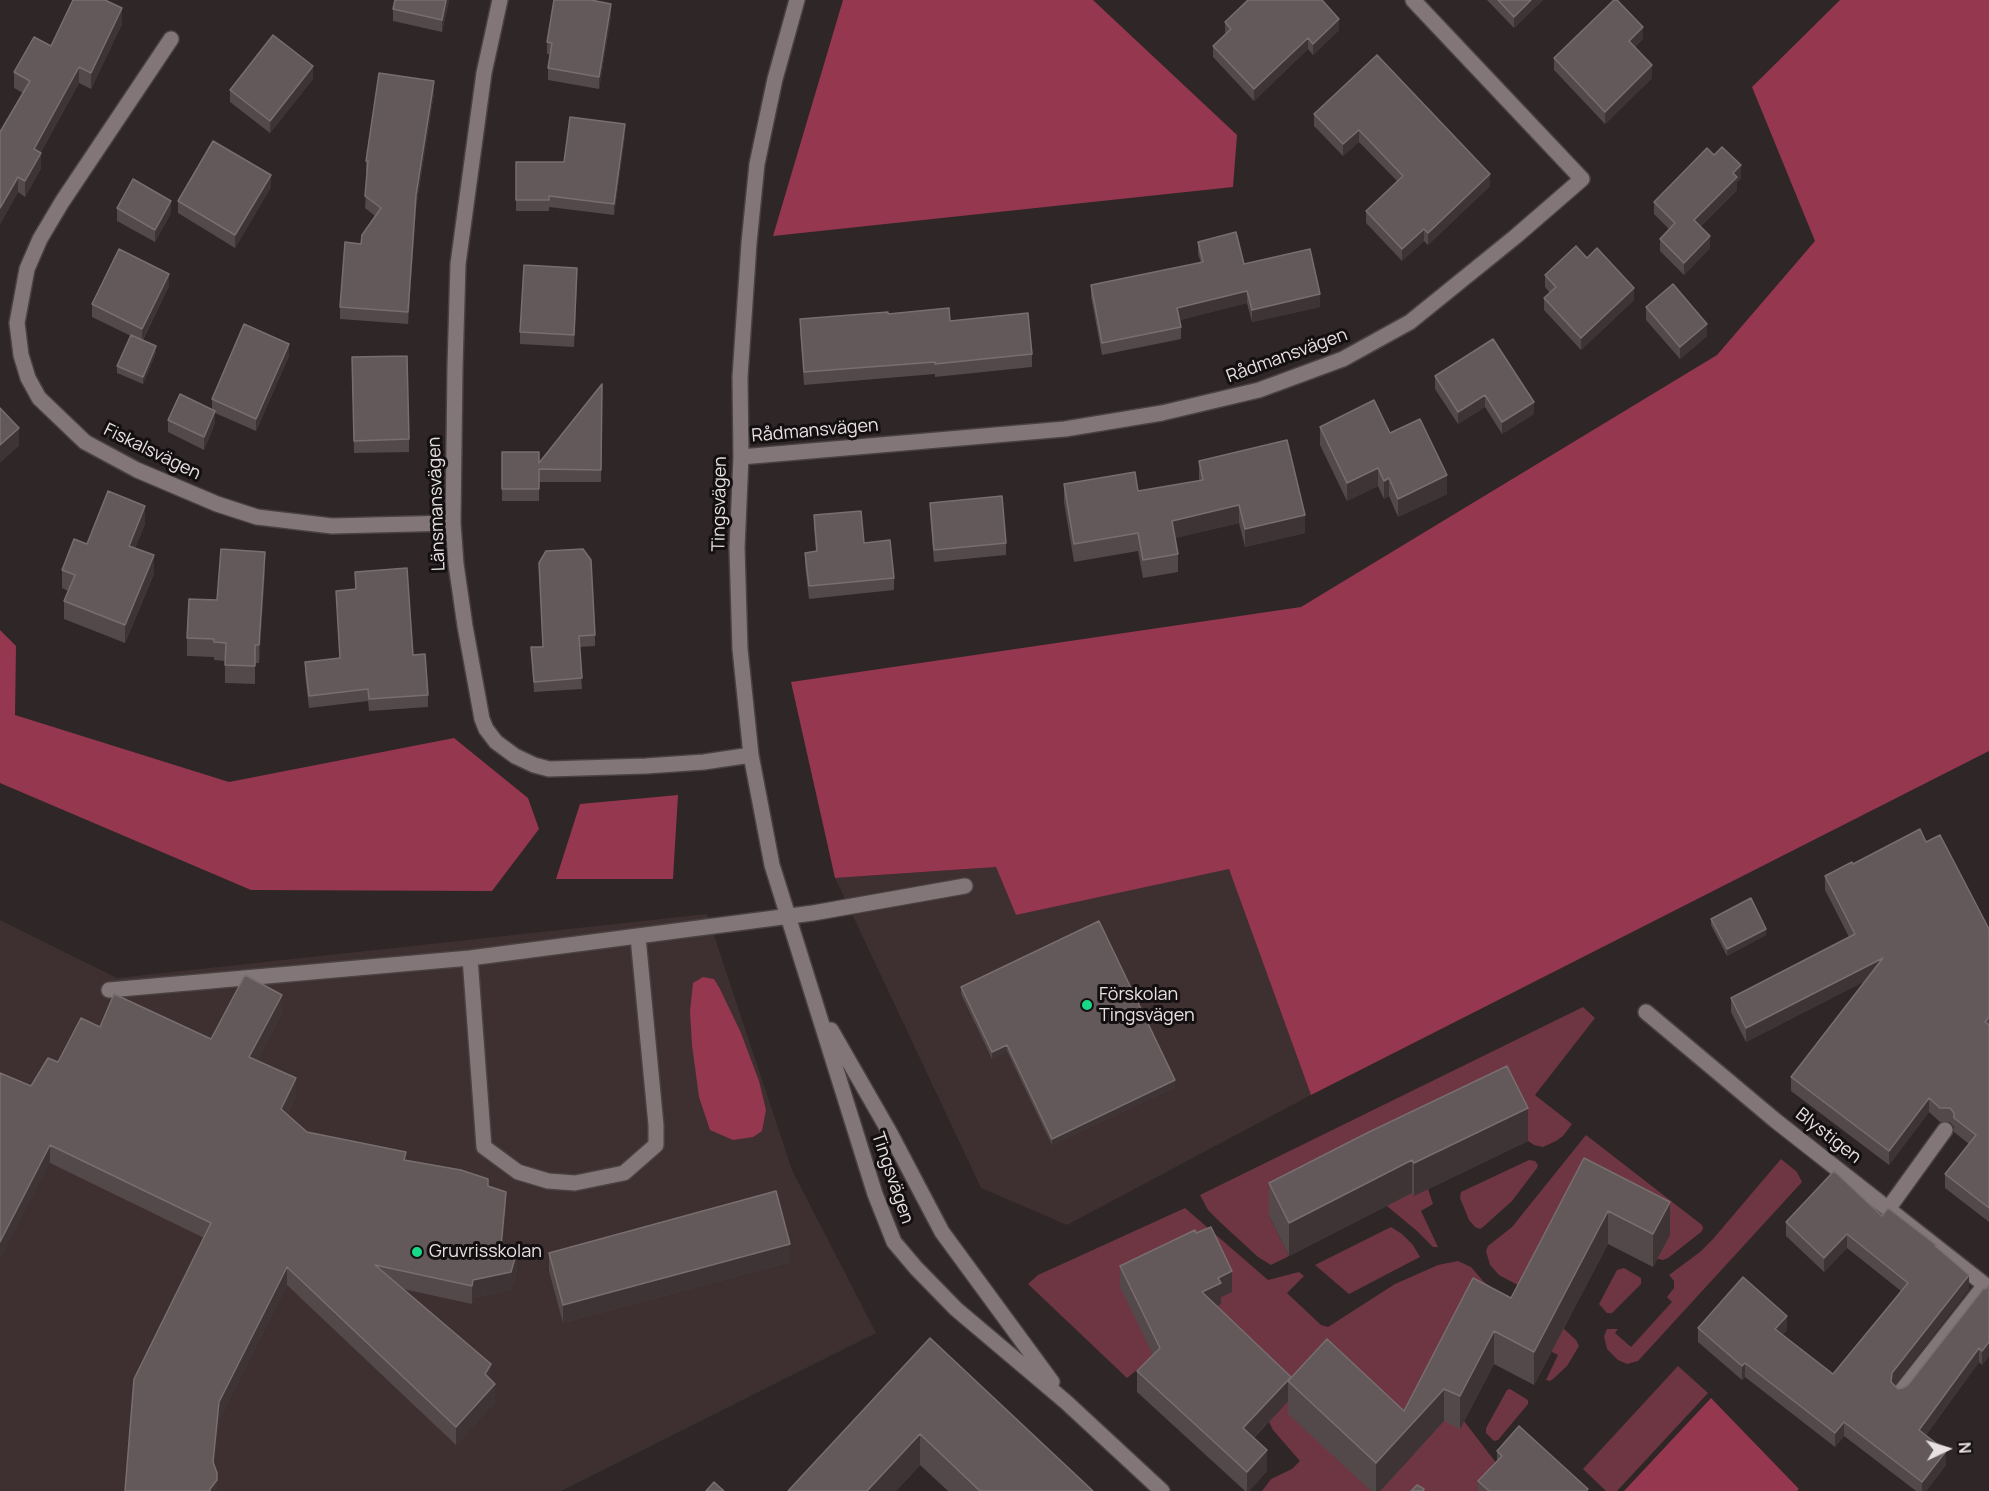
<!DOCTYPE html>
<html>
<head>
<meta charset="utf-8">
<style>
	body { margin:0 }
	#map { position:relative; width:1989px; height:1491px; overflow:hidden; background:#2f2627; font-family:Manrope,sans-serif }
	canvas { display:block }
	.north { position:absolute; left:1917px; top:1419px; width:60px; height:60px; -webkit-text-stroke:4px #141011; paint-order:stroke; rotate:86deg; font-size:16px; font-weight:700; line-height:24px; text-align:center; color:#e8e1e2 }
	.north::after { content:''; display:block; margin:auto; width:21px; height:27px; background:#e8e1e2; clip-path:polygon(50% 0,100% 100%,50% 72%,0 100%) }
</style>
</head>
<body>
<div id="map">
<canvas width="1989" height="1491"></canvas>
<div class="north">N</div>
</div>
<script>
const context = document.querySelector('canvas').getContext('2d');
context.lineJoin = 'round';
function fillPath(path, color) {
  context.fillStyle = color;
  context.fill(path, 'evenodd');
}
function toPath(rows) {
  const path = new Path2D();
  for (const r of rows) {
    path.moveTo(r[0], r[1]);
    for (let i = 2; i < r.length; i += 2) path.lineTo(r[i], r[i + 1]);
  }
  return path;
}
function stroke(path, color, width, dash) {
  context.strokeStyle = color;
  context.lineWidth = width;
  context.lineCap = dash ? 'butt' : 'round';
  context.setLineDash(dash || []);
  context.stroke(path);
}
function drawText(font, color, halo, rows, align = 'center') {
  context.font = font + ' Manrope,sans-serif';
  context.lineWidth = 6;
  context.setLineDash([]);
  context.textBaseline = 'middle';
  context.strokeStyle = halo;
  context.fillStyle = color;
  for (const [text, x, y, turn = 0] of rows) {
    context.save();
    context.translate(x, y);
    context.rotate((+turn || 0) * Math.PI / 180);
    context.textAlign = isNaN(turn) ? turn : align;
    if (halo) context.strokeText(text, 0, 0);
    context.fillText(text, 0, 0);
    context.restore();
  }
}
const built = toPath([
	[996,867,1016,915,1229,868,1311,1095,1067,1225,981,1188,835,878],
	[707,914,792,1170,876,1333,561,1491,0,1491,0,920,117,978]
]);
const green = toPath([
	[1583,1007,1595,1018,1535,1095,1572,1124,1563,1136,1556,1141,1543,1147,1534,1145,1528,1141,1507,1099,1428,1189,1433,1204,1421,1211,1438,1247,1433,1247,1417,1231,1387,1206,1269,1216,1289,1256,1271,1265,1258,1257,1220,1222,1208,1210,1200,1195],
	[1586,1135,1702,1225,1703,1229,1701,1232,1668,1258,1663,1260,1658,1259,1584,1191,1568,1312,1499,1275,1490,1265,1486,1251,1488,1246,1512,1227],
	[1781,1159,1797,1172,1802,1182,1638,1361,1627,1364,1618,1360,1607,1349,1604,1336,1607,1329,1618,1329,1615,1333,1631,1347,1672,1302,1667,1297,1674,1288,1674,1281,1669,1275,1700,1252,1713,1239],
	[1529,1160,1535,1161,1538,1165,1537,1168,1512,1201,1483,1227,1480,1229,1475,1227,1469,1220,1460,1198,1461,1192],
	[1185,1208,1268,1280,1299,1272,1304,1276,1287,1293,1321,1325,1328,1327,1395,1284,1438,1265,1458,1261,1471,1267,1484,1282,1499,1293,1563,1328,1576,1340,1579,1346,1567,1366,1553,1379,1550,1381,1546,1380,1558,1355,1473,1312,1460,1429,1464,1421,1497,1464,1499,1491,1380,1491,1415,1453,1371,1491,1262,1491,1271,1479,1292,1469,1300,1461,1273,1430,1269,1422,1291,1398,1208,1319,1211,1248,1181,1324,1148,1361,1127,1378,1028,1284,1038,1275],
	[1391,1227,1402,1234,1413,1245,1420,1257,1349,1294,1315,1265],
	[1624,1268,1641,1278,1641,1284,1612,1313,1607,1313,1599,1304,1617,1270],
	[1678,1366,1708,1393,1617,1491,1606,1491,1583,1469],
	[1510,1389,1528,1400,1528,1404,1498,1440,1494,1441,1486,1433,1486,1428,1507,1390]
]);
const forest = toPath([
	[843,0,1093,0,1237,135,1233,187,773,236],
	[1840,0,1989,0,1989,751,1311,1095,1229,869,1016,915,996,867,835,878,791,682,1301,607,1717,355,1815,241,1752,87],
	[0,630,16,646,15,715,229,782,454,738,528,798,539,829,492,891,251,890,0,783],
	[678,795,673,879,556,879,580,804],
	[703,977,714,979,720,989,741,1033,759,1081,766,1110,762,1131,753,1137,733,1140,710,1130,699,1097,692,1045,690,1011,693,983],
	[1711,1398,1799,1489,1797,1491,1624,1491]
]);
const minor = toPath([
	[500,0,484,73,458,264,455,367,453,523,456,564,465,626,482,719,486,729,496,742,515,756,534,765,549,769,646,766,704,762,751,755],
	[797,0,775,79,757,164,749,243,740,377,741,457,737,548,740,649,751,755,772,865,875,1194,894,1242,916,1268,956,1309,1066,1402,1162,1491],
	[171,39,62,202,40,239,27,269,17,323,21,355,28,378,39,398,85,442,137,470,217,504,257,517,332,526,453,523],
	[741,457,1065,429,1162,413,1259,390,1343,359,1410,322,1515,237,1582,179,1413,0],
	[470,958,484,1147,518,1172,548,1181,575,1183,624,1173,656,1145,656,1125,638,937],
	[109,990,470,958,813,913,965,886],
	[1646,1012,1776,1121,1989,1288],
	[831,1030,890,1133,942,1232,1052,1382],
	[1888,1209,1945,1130],
	[1900,1393,1985,1285]
]);
const wall = toPath([
	[395,0,449,0,442,32,393,21,393,9],
	[1487,0,1543,0,1514,28],
	[611,16,599,89,548,80,548,68,550,54,547,54,547,42],
	[1225,22,1339,30,1313,55,1308,49,1254,101,1213,57,1213,46,1225,34],
	[122,24,91,89,79,83,41,152,41,168,25,197,18,192,0,224,0,132,23,93,14,88,14,72,51,46],
	[1643,39,1635,47,1652,78,1605,124,1554,70,1554,58],
	[1377,55,1490,186,1428,245,1424,241,1402,261,1366,223,1366,211,1397,181,1359,142,1343,156,1314,126,1314,114],
	[313,79,270,133,230,102,230,90],
	[434,93,416,208,408,324,340,319,340,307,361,244,375,216,365,208,367,173,366,173,366,161],
	[625,135,614,215,549,207,549,211,516,211,516,162,564,162],
	[1714,155,1741,178,1737,182,1737,190,1701,226,1710,248,1684,275,1660,251,1660,239,1669,229,1654,214,1654,202],
	[271,187,235,248,178,213,178,201],
	[117,208,171,213,155,242,117,221],
	[1198,242,1244,264,1320,307,1252,322,1247,303,1180,320,1181,327,1181,339,1102,355,1091,297,1091,285,1201,263,1198,254],
	[1587,258,1634,300,1581,350,1544,310,1544,298,1550,293,1545,287,1545,275],
	[577,280,574,347,520,344,520,332],
	[169,286,143,340,156,352,143,384,117,373,117,366,131,336,92,317,92,304],
	[1646,307,1707,336,1680,359,1646,320],
	[888,314,950,321,1032,354,1032,367,935,377,935,374,804,385,800,331,800,319],
	[289,356,256,431,215,413,215,423,204,450,168,432,168,420,212,410,212,399],
	[352,357,409,439,409,452,354,453],
	[1435,376,1534,414,1502,434,1485,407,1458,424,1435,389],
	[602,384,601,482,539,482,539,501,502,501,502,452,539,463],
	[1320,427,1390,433,1447,494,1398,517,1389,496,1384,499,1378,486,1347,501,1320,445],
	[1199,461,1305,533,1245,547,1239,523,1175,538,1178,554,1178,572,1143,578,1138,551,1074,562,1064,502,1064,484,1138,491,1199,481],
	[930,503,1006,543,1006,555,934,562,930,515],
	[814,515,864,543,894,578,894,590,809,599,805,565,805,553,816,552,814,527],
	[145,524,135,548,154,574,125,643,64,619,64,601,68,591,62,588,62,570,87,544],
	[539,563,595,635,595,646,579,647,582,689,534,692,531,647,543,647],
	[265,570,259,663,255,663,255,684,225,683,225,661,214,660,214,657,187,656,187,638,217,600],
	[355,572,413,655,428,695,428,707,369,711,368,701,309,708,305,674,305,662,340,658,336,591,355,589],
	[1926,842,1989,929,1989,1222,1945,1188,1945,1174,1969,1144,1954,1132,1954,1127,1950,1122,1940,1122,1929,1112,1889,1165,1791,1091,1791,1077,1865,981,1746,1042,1731,1012,1731,998,1849,937,1825,890,1825,876,1853,864],
	[1711,919,1766,935,1727,956,1711,925],
	[961,987,1175,1087,1052,1145,1007,1051,992,1059,961,994],
	[282,1013,257,1060,296,1096,287,1115,307,1132,406,1160,488,1186,506,1210,502,1247,517,1269,511,1290,473,1298,472,1304,403,1289,491,1380,495,1402,456,1445,287,1285,219,1420,214,1465,217,1473,217,1491,125,1491,204,1238,50,1163,31,1086,58,1062,100,1027,211,1039],
	[1528,1141,1414,1196,1412,1193,1289,1256,1269,1216,1269,1183],
	[1584,1158,1670,1235,1653,1267,1608,1244,1534,1385,1494,1364,1460,1429,1444,1421,1380,1491,1371,1491,1288,1414,1288,1401,1254,1438,1267,1471,1249,1491,1245,1491,1137,1392,1137,1371,1153,1355,1120,1287,1120,1266,1196,1233,1232,1292,1221,1297,1221,1304,1217,1306,1291,1377,1404,1411,1511,1298],
	[1882,1216,1936,1247,1969,1289,1894,1385,1898,1389,1903,1388,1908,1385,1989,1285,1989,1356,1982,1365,1979,1362,1926,1435,1946,1465,1926,1491,1916,1491,1844,1436,1835,1447,1745,1377,1742,1380,1698,1342,1698,1328,1787,1330,1782,1335,1833,1374,1901,1291,1847,1248,1824,1272,1786,1236,1786,1222],
	[549,1253,790,1262,563,1323,549,1271],
	[930,1338,1093,1491,948,1491,920,1465,896,1491,788,1491],
	[1497,1451,1588,1491,1478,1491,1478,1481,1497,1462]
]);
const shadedWall = toPath([
	[446,0,449,0,442,32,442,20],
	[1531,0,1543,0,1514,28,1514,17],
	[611,4,611,16,599,89,599,77],
	[122,8,122,24,91,89,91,73],
	[1339,19,1339,30,1313,55,1313,44],
	[1643,27,1643,39,1629,53,1629,41],
	[1308,38,1308,49,1254,101,1254,89],
	[1652,65,1652,78,1605,124,1605,112],
	[313,66,313,79,270,133,270,121],
	[79,67,79,83,34,164,34,149],
	[434,81,434,93,416,208,408,324,408,312,416,195],
	[625,124,625,135,614,215,614,204],
	[1359,130,1359,142,1343,156,1343,144],
	[41,153,41,168,25,197,25,181],
	[1741,165,1741,178,1737,182,1737,190,1694,233,1694,220],
	[1490,174,1490,186,1428,245,1428,233],
	[271,175,271,187,235,248,235,235],
	[18,177,18,192,0,224,0,208],
	[171,201,171,213,155,242,155,230],
	[1424,229,1424,241,1402,261,1402,249],
	[1710,236,1710,248,1684,275,1684,263],
	[577,268,577,280,574,347,574,335],
	[169,274,169,286,142,341,142,329],
	[1634,288,1634,300,1581,350,1581,338],
	[1247,291,1247,303,1177,321,1177,308],
	[1320,294,1320,307,1252,322,1252,310],
	[1707,324,1707,336,1680,359,1680,347],
	[289,344,289,356,256,431,256,419],
	[156,346,156,352,143,384,143,377],
	[1485,395,1485,407,1458,424,1458,412],
	[1534,402,1534,414,1502,434,1502,422],
	[215,411,215,423,204,450,204,437],
	[19,428,19,446,0,463,0,445],
	[1378,468,1378,486,1347,501,1347,483],
	[1447,475,1447,494,1398,517,1398,499],
	[1389,478,1389,496,1384,499,1384,481],
	[1239,505,1239,523,1172,539,1172,521],
	[145,506,145,524,129,564,129,546],
	[1305,515,1305,533,1245,547,1245,529],
	[265,552,265,570,259,663,259,645],
	[154,555,154,574,125,643,125,625],
	[1766,929,1766,935,1727,956,1727,949],
	[1883,958,1883,972,1746,1042,1746,1028],
	[282,995,282,1013,249,1075,249,1057],
	[1007,1045,1007,1051,992,1059,992,1052],
	[296,1078,296,1096,281,1127,281,1109],
	[1175,1080,1175,1087,1052,1145,1052,1139],
	[1929,1098,1929,1112,1889,1165,1889,1151],
	[1528,1108,1528,1141,1414,1196,1414,1163],
	[50,1145,50,1163,0,1260,0,1242],
	[1412,1160,1412,1193,1289,1256,1289,1223],
	[506,1192,506,1210,501,1265,501,1247],
	[1670,1202,1670,1235,1653,1267,1653,1234],
	[1608,1211,1608,1244,1534,1385,1534,1352],
	[1847,1234,1847,1248,1824,1272,1824,1258],
	[790,1244,790,1262,563,1323,563,1305],
	[517,1251,517,1269,511,1290,473,1298,472,1304,472,1286,473,1280],
	[287,1267,287,1285,219,1420,213,1480,213,1462,219,1402],
	[1232,1271,1232,1292,1221,1297,1221,1304,1202,1313,1202,1292,1218,1278],
	[1969,1275,1969,1289,1892,1387,1891,1382,1892,1373],
	[1787,1316,1787,1330,1775,1343,1775,1329],
	[1494,1331,1494,1364,1460,1429,1460,1396],
	[1989,1342,1989,1356,1982,1365,1982,1351],
	[1979,1348,1979,1362,1919,1444,1919,1430],
	[1745,1363,1745,1377,1742,1380,1742,1366],
	[491,1364,491,1382,485,1374],
	[1291,1377,1288,1381,1288,1401,1243,1449,1243,1428],
	[495,1384,495,1402,456,1445,456,1427],
	[1444,1389,1444,1421,1380,1491,1376,1491,1376,1463],
	[1844,1422,1844,1436,1835,1447,1835,1433],
	[920,1434,920,1465,896,1491,867,1491],
	[1267,1450,1267,1471,1249,1491,1247,1491,1247,1472],
	[1946,1451,1946,1465,1926,1491,1922,1491,1922,1482],
	[217,1473,217,1491,210,1491,210,1489]
]);
const building = toPath([
	[73,0,105,0,122,8,91,73,79,67,34,149,41,153,25,181,18,177,0,208,0,132,30,81,14,72,34,37,51,46,73,0],
	[395,0,446,0,442,20,393,9,395,0],
	[554,0,591,0,611,4,599,77,548,68,552,43,547,42,554,0],
	[1248,0,1322,0,1339,19,1313,44,1308,38,1254,89,1213,46,1231,29,1225,22,1248,0],
	[1498,0,1531,0,1514,17,1498,0],
	[1614,0,1617,0,1643,27,1629,41,1652,65,1605,112,1554,58,1614,0],
	[273,35,313,66,270,121,230,90,273,35],
	[1377,55,1490,174,1428,233,1424,229,1402,249,1366,211,1403,176,1359,130,1343,144,1314,114,1377,55],
	[379,73,434,81,416,195,408,312,340,307,345,242,361,244,362,235,381,208,365,196,368,161,366,161,379,73],
	[570,117,625,124,614,204,549,196,549,200,516,200,516,162,564,162,570,117],
	[213,141,271,175,235,235,178,201,213,141],
	[1722,147,1741,165,1733,173,1737,177,1694,220,1710,236,1684,263,1660,239,1675,223,1654,202,1707,148,1714,155,1722,147],
	[133,179,171,201,155,230,117,208,133,179],
	[1236,232,1244,264,1310,249,1320,294,1252,310,1247,291,1177,308,1181,327,1102,343,1091,285,1203,262,1198,242,1236,232],
	[1576,246,1587,258,1597,248,1634,288,1581,338,1544,298,1556,287,1545,275,1576,246],
	[119,249,169,274,142,329,92,304,119,249],
	[524,265,577,268,574,335,520,332,524,265],
	[1673,284,1707,324,1680,347,1646,307,1673,284],
	[949,308,950,321,1028,313,1032,354,935,364,935,362,804,372,800,319,888,312,888,314,949,308],
	[244,324,289,344,256,419,212,399,244,324],
	[131,335,156,346,143,377,117,366,131,335],
	[1493,339,1534,402,1502,422,1485,395,1458,412,1435,376,1493,339],
	[407,356,409,439,354,441,352,357,407,356],
	[602,384,601,470,539,469,539,489,502,489,502,452,539,452,539,463,602,384],
	[180,394,215,411,204,437,168,420,180,394],
	[1374,400,1390,433,1420,419,1447,475,1398,499,1389,478,1384,481,1378,468,1347,483,1320,427,1374,400],
	[0,408,19,428,0,445,0,408],
	[1287,440,1305,515,1245,529,1239,505,1172,521,1178,554,1143,560,1138,533,1074,544,1064,484,1135,472,1138,491,1203,480,1199,461,1287,440],
	[108,491,145,506,129,546,154,555,125,625,64,601,75,575,62,570,74,539,87,544,108,491],
	[1002,496,1006,543,934,550,930,503,1002,496],
	[861,511,864,543,890,540,894,578,809,586,805,553,817,551,814,515,861,511],
	[221,549,265,552,259,645,255,645,255,666,225,665,226,643,214,642,214,639,187,638,189,599,217,600,221,549],
	[583,549,591,560,595,635,579,636,582,678,534,682,531,647,543,647,539,563,546,551,583,549],
	[407,568,413,655,425,654,428,695,369,699,368,689,309,696,305,662,340,658,336,591,356,589,355,572,407,568],
	[1920,829,1926,842,1940,835,1989,929,1989,1017,1985,1022,1989,1025,1989,1208,1945,1174,1976,1135,1954,1118,1954,1113,1950,1108,1940,1108,1929,1098,1889,1151,1791,1077,1883,958,1746,1028,1731,998,1855,934,1825,876,1852,862,1853,864,1920,829],
	[1751,898,1766,929,1727,949,1711,919,1751,898],
	[1099,921,1175,1080,1052,1139,1007,1045,992,1052,961,987,1099,921],
	[245,975,282,995,249,1057,296,1078,281,1109,307,1132,406,1152,404,1160,461,1170,488,1179,488,1186,506,1192,501,1247,517,1251,511,1272,473,1280,472,1286,375,1265,491,1364,485,1374,495,1384,456,1427,287,1267,219,1402,213,1462,217,1473,217,1480,210,1489,210,1491,125,1491,134,1379,211,1223,50,1145,0,1242,0,1073,31,1086,48,1058,58,1062,81,1018,100,1027,114,994,211,1039,245,975],
	[1507,1066,1528,1108,1414,1163,1412,1160,1289,1223,1269,1183,1367,1133,1507,1066],
	[1584,1158,1670,1202,1653,1234,1608,1211,1534,1352,1494,1331,1460,1396,1444,1389,1376,1463,1288,1381,1327,1339,1404,1411,1473,1278,1511,1298,1584,1158],
	[1834,1171,1882,1216,1888,1208,1936,1245,1935,1246,1969,1275,1892,1373,1891,1382,1898,1389,1903,1388,1908,1385,1984,1288,1986,1289,1989,1285,1989,1342,1982,1351,1979,1348,1919,1430,1946,1451,1922,1482,1844,1422,1835,1433,1745,1363,1742,1366,1698,1328,1743,1277,1787,1316,1775,1329,1833,1374,1908,1283,1847,1234,1824,1258,1786,1222,1834,1171],
	[776,1191,790,1244,563,1305,549,1253,776,1191],
	[1211,1227,1232,1271,1218,1278,1221,1283,1202,1292,1291,1377,1243,1428,1267,1450,1247,1472,1137,1371,1160,1348,1120,1266,1195,1230,1196,1233,1211,1227],
	[930,1338,1093,1491,980,1491,920,1434,867,1491,788,1491,930,1338],
	[1519,1426,1588,1489,1586,1491,1489,1491,1478,1481,1502,1456,1497,1451,1519,1426],
	[714,1482,724,1491,706,1491,714,1482],
	[1417,1485,1424,1489,1423,1491,1411,1491,1417,1485]
]);
const markers = [
	[1087,1005,6,"#19d989"],
	[417,1252,6,"#19d989"]
];
const streetNames = [
	["Rådmansvägen",1287,356,-20],
	["Rådmansvägen",815,431,-5],
	["Fiskalsvägen",152,452,26],
	["Länsmansvägen",437,504,-92],
	["Tingsvägen",720,504,-89],
	["Blystigen",1828,1136,38],
	["Tingsvägen",892,1178,71]
];
const poiNames = [
	["Förskolan",1099,995],
	["Tingsvägen",1099,1016],
	["Gruvrisskolan",429,1252]
];
fillPath(built, '#3e2f31');
fillPath(green, '#6e3642');
fillPath(forest, '#94374f');
stroke(minor, '#494142', 18);
stroke(minor, '#827678', 15);
fillPath(wall, '#53484a');
fillPath(shadedWall, '#3e3435');
fillPath(building, '#63595b');
stroke(building, '#786e70', 1.5);
for (const [x, y, r, color] of markers) {
  const dot = new Path2D();
  dot.arc(x, y, r, 0, 2 * Math.PI);
  context.fillStyle = color;
  context.fill(dot);
  stroke(dot, '#141011', 2);
}
drawText('18px', '#e8e1e2', '#141011', streetNames);
drawText('18px', '#e8e1e2', '#141011', poiNames, 'left');
</script>
</body>
</html>
